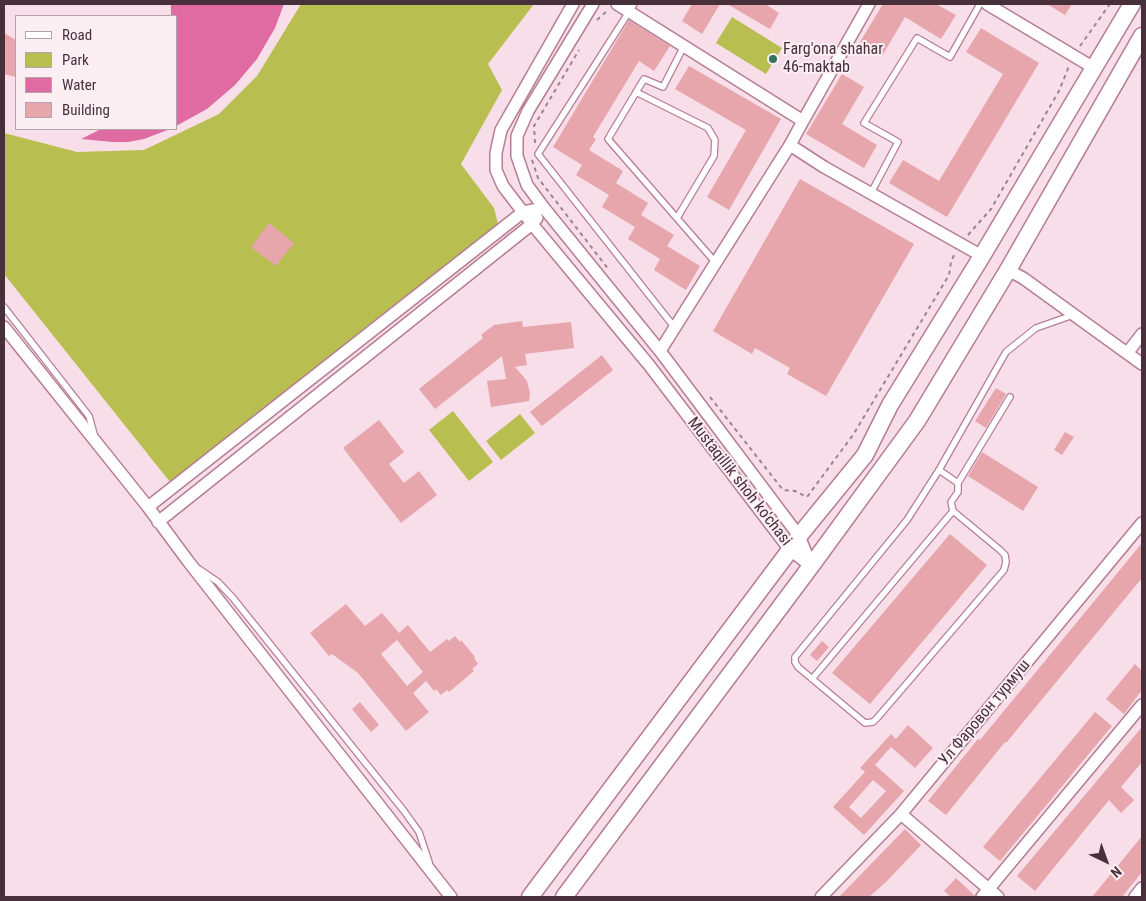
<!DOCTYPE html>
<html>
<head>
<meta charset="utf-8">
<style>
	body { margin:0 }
	#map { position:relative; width:1146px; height:901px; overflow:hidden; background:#f7dee8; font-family:"Roboto Condensed",sans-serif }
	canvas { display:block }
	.frame { position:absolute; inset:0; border:5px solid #48303a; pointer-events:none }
	.legend { position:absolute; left:15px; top:15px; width:162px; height:115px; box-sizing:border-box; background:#fceff4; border:1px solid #b4a3aa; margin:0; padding:6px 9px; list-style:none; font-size:15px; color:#48303a }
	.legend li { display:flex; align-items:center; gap:10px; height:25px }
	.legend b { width:25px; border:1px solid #b4a3aa }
	.north { position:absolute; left:1081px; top:836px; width:50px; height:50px; -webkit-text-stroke:4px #fceff4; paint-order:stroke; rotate:138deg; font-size:14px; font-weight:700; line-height:20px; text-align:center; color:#48303a }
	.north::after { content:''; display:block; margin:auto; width:18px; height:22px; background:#48303a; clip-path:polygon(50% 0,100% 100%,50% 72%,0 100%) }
</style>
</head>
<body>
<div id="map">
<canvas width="1146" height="901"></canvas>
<div class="frame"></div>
<ul class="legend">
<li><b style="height:6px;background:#fff"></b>Road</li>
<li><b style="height:14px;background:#b8bf50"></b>Park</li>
<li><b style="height:14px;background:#df6ba2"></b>Water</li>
<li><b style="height:14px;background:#e7a5ac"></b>Building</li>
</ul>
<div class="north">N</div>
</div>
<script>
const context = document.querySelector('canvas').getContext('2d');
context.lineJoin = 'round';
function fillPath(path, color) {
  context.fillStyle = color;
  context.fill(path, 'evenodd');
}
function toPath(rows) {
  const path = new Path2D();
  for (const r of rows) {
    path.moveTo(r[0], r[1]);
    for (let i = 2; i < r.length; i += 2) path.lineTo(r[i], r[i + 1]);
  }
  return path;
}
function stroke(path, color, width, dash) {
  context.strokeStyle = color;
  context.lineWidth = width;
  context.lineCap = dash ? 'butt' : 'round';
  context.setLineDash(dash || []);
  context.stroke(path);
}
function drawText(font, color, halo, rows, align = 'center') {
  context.font = font + ' "Roboto Condensed",sans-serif';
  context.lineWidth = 4;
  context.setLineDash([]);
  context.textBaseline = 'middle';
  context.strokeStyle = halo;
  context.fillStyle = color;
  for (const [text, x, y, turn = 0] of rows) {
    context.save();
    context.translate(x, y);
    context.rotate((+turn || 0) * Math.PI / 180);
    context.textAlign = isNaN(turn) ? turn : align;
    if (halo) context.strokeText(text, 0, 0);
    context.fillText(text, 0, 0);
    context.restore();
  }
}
const green = toPath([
	[301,4,534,4,488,64,502,90,461,164,494,208,498,224,170,482,4,274,4,133,77,152,144,150,219,114,257,76],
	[732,17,782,48,766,74,716,43],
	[453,411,493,462,469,481,429,430],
	[520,414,535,433,501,460,486,441]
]);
const water = toPath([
	[171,4,284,4,275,28,257,59,235,85,207,109,176,126,176,16,171,16],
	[101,129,170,129,144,139,128,142,113,142,81,139]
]);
const building = toPath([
	[692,4,720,4,702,34,682,21],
	[727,4,765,4,779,13,770,29],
	[883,4,936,4,956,15,941,39,905,17,882,56,860,42],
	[1047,4,1072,4,1065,15],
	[629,20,670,46,654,71,639,61,593,137,596,139,589,150,623,171,616,183,648,203,641,215,674,235,667,246,700,266,686,290,654,270,660,259,628,239,635,227,602,207,609,195,576,175,582,165,553,147],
	[981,28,1039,63,947,217,889,183,903,160,939,181,1003,74,966,52],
	[4,33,16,40,16,77,4,74],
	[689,66,781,119,729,210,707,197,746,130,675,89],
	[842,74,864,87,842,124,877,145,864,168,806,134],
	[800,179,914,244,826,396,787,374,790,368,755,348,752,354,713,331],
	[269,223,294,243,276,266,251,247],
	[522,321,523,327,571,322,574,348,525,354,527,365,515,367,527,381,530,393,529,401,491,407,487,381,506,379,502,356,435,409,419,389,483,338,481,335,494,325],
	[602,355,613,370,542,426,530,412],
	[996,388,1006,394,986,428,975,421],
	[379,420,404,452,389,464,404,483,419,471,437,495,401,523,343,448],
	[1065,432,1074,437,1062,455,1054,450],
	[982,452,1038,487,1023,511,968,476],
	[950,534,987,565,870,704,832,673],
	[1142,543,1142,578,1006,743,1005,742,946,815,928,801,978,739,980,740],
	[346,604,365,626,382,613,399,633,408,625,430,652,447,639,449,641,455,636,460,642,461,640,475,657,474,658,478,664,472,669,474,671,449,692,447,690,441,695,436,689,434,691,426,681,413,693,429,712,406,731,358,673,332,654,329,656,310,633],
	[397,640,423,672,407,686,381,654],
	[822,641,829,647,817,661,810,655],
	[1135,664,1142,671,1142,690,1124,714,1106,699],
	[360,702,379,725,371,732,352,709],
	[1095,712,1112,726,1000,861,983,847],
	[908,725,933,748,915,768,891,747,875,765,904,791,864,835,833,807,865,772,860,768,891,734,896,739],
	[873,780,886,791,861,818,849,807],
	[1142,727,1142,762,1121,787,1134,800,1121,813,1109,800,1035,891,1017,876],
	[905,829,921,845,888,880,869,897,839,897],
	[1142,836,1142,872,1122,897,1092,897],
	[956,878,975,896,975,897,951,897,944,891]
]);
const path = toPath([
	[597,20,608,10],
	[1080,46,1110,4],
	[535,143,534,126,579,50],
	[532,160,538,178,609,270],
	[968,235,991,209,1059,91,1069,66],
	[710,397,783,490,795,491,807,497,853,435,949,275,951,262,955,253]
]);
const lane = toPath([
	[634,4,538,154,675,328],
	[684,46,663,87,644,79,608,139,716,263],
	[636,92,708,128,715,140,714,156,677,218],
	[871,193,898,142,864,123,917,38,950,57,980,4],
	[4,307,89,416,94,434],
	[939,470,958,483,958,492,951,502,953,511,1000,550,1005,555,1006,562,1004,570,878,717,873,722,865,723,798,667,795,662,795,657,907,520,939,470,1006,352,1036,328,1073,315],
	[958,483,1010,397],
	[199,569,218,582,233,598,404,811,419,832,429,862],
	[812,679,953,511]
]);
const street = toPath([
	[573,4,501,130,496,153,496,170,503,186,532,224,649,365,790,550,811,566],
	[593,4,528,111,517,136,517,156,527,185,544,208,660,351,799,536,811,565],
	[617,4,803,121,790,145,660,351],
	[987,4,1094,68],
	[803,121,869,4],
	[790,145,824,167,982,256],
	[1008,270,1023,278,1142,364],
	[4,327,148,507,188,561,451,897],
	[1128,352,1142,334],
	[148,507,523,212,544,208],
	[158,522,532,224,537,218],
	[901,814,998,897],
	[821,897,901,814,1142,523],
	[982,897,1142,705],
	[1135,897,1142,888]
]);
const secondary = toPath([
	[530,897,790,550,799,536,865,455,890,405,982,256,1132,4],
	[564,897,811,566,917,421,1008,270,1142,36]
]);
const markers = [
	[773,59,5,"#327260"]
];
const poiNames = [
	["Farg'ona shahar",783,50],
	["46-maktab",783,68]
];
const streetNames = [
	["Mustaqillik shoh ko'chasi",739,482,52],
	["Ул Фаровон турмуш",985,713,-50]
];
fillPath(green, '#b8bf50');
fillPath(water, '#df6ba2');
fillPath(building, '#e7a5ac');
stroke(lane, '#b67d95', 8);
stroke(street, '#b67d95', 14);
stroke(secondary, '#b67d95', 19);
stroke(path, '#9c838d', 2, [4, 4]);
stroke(lane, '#fff', 5.5);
stroke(street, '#fff', 11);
stroke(secondary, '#fff', 16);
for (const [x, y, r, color] of markers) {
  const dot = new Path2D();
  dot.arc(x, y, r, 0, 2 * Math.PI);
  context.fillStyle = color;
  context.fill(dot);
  stroke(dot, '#fceff4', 2);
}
drawText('16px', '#48303a', '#fceff4', poiNames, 'left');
drawText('16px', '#48303a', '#fceff4', streetNames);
</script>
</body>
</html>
